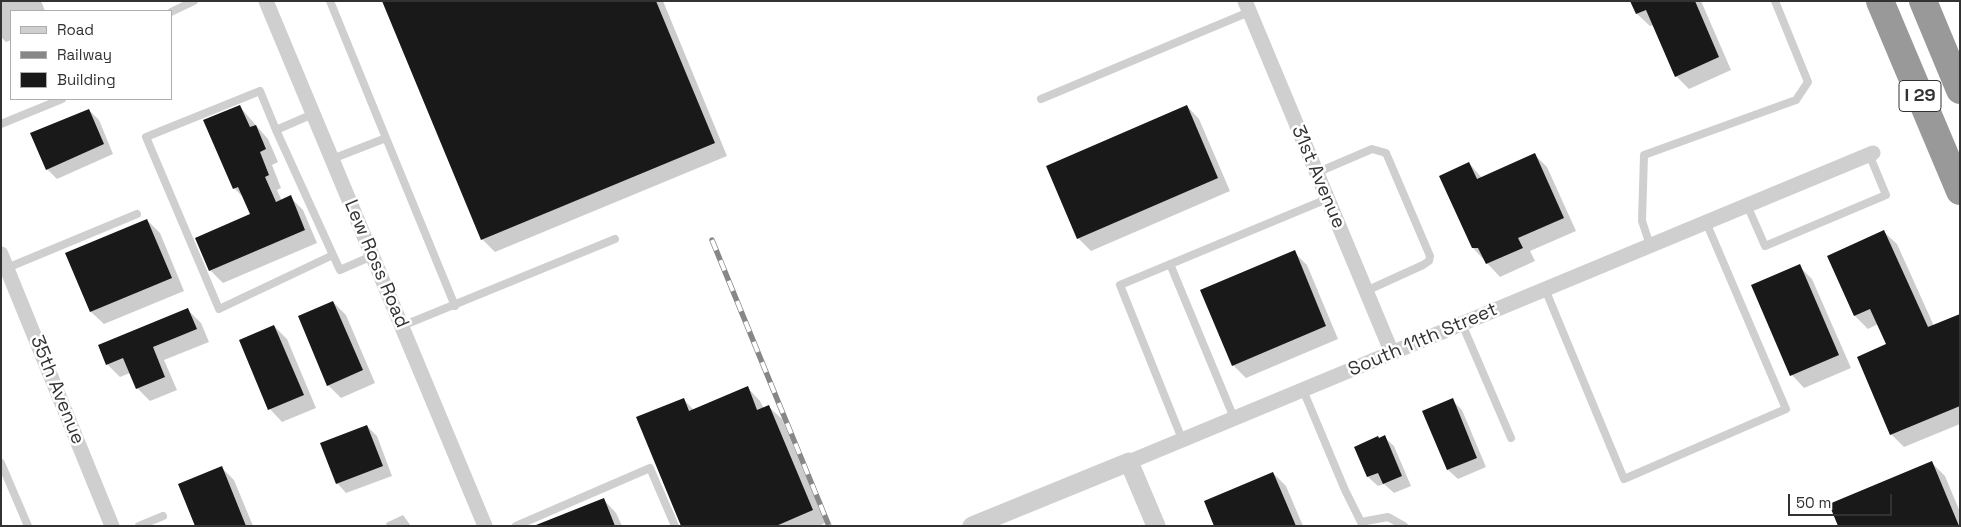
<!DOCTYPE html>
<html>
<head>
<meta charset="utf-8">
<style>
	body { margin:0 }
	#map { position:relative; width:1961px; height:527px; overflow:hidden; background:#fff; font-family:"Space Grotesk",sans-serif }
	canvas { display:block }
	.frame { position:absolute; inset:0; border:2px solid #323232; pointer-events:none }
	.legend { position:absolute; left:10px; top:10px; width:162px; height:90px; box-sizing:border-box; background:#fff; border:1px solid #adadad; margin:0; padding:6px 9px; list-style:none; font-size:15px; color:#323232 }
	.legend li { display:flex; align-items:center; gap:10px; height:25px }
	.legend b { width:25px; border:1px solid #adadad }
	.scale { position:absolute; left:1788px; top:494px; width:104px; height:22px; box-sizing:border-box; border:2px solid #323232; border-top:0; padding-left:6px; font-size:15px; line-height:18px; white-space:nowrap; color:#323232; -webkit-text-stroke:4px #fff; paint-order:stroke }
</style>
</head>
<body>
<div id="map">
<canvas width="1961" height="527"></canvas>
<div class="frame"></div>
<ul class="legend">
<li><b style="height:6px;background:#cfcfcf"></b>Road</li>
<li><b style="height:6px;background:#878787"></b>Railway</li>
<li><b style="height:14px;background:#191919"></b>Building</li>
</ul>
<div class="scale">50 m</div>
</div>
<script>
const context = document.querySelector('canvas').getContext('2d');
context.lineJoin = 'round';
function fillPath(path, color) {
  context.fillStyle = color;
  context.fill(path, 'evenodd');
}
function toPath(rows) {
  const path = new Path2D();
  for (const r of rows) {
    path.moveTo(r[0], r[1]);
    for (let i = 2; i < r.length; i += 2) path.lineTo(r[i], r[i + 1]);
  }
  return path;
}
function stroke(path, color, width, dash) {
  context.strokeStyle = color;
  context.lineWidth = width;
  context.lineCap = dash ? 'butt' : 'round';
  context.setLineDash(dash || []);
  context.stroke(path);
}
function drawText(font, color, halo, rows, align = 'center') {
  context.font = font + ' "Space Grotesk",sans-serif';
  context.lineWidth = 5;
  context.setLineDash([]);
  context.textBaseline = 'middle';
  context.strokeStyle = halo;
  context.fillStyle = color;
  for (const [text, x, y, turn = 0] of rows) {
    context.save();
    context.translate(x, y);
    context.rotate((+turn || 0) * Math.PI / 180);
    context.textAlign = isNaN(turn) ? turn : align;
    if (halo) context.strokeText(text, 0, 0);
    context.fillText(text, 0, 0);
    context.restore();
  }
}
const shadow = toPath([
	[1,1,41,1,45,11,11,11,11,40,6,42,1,37],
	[383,1,663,1,727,156,495,252,482,239],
	[1631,1,1701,1,1731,70,1689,89,1676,76,1654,25,1650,26,1637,14],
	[1187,106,1199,119,1230,191,1091,251,1078,238],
	[240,107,268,139,278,162,272,165,281,188,277,190,282,201,290,197,303,210,317,243,223,283,210,270,252,215,245,199,234,188],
	[89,110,99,120,113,154,57,179,47,169],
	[1534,154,1547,167,1576,231,1530,251,1535,261,1500,277,1473,248,1469,163,1482,178],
	[147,220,160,233,184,291,104,324,91,312,67,253],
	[1884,232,1897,244,1934,326,1960,315,1960,424,1904,447,1891,434,1888,345,1878,324,1868,329,1855,316,1828,257],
	[1294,252,1307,265,1338,339,1246,378,1233,365],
	[1799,266,1812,279,1851,368,1804,388,1792,375],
	[333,302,346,315,375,383,341,398,328,385],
	[188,310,201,323,209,342,164,360,177,390,150,401,137,388,130,373,120,377,107,364],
	[274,326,287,339,316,408,282,422,270,409],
	[748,388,760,401,764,409,769,407,782,419,825,523,819,526,682,526,683,399,694,410],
	[1452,400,1462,410,1486,467,1458,479,1448,470,1424,412],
	[367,426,377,436,392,476,346,493,337,483],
	[1384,437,1394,446,1411,486,1394,493,1384,484,1378,486,1368,477,1379,439],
	[1932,463,1945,476,1960,512,1960,526,1839,526],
	[221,467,234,480,253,526,197,526],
	[1273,473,1286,486,1303,526,1216,526],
	[604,500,616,513,622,526,540,526],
	[403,515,411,526,387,526,386,523]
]);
const building = toPath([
	[382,1,656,1,715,143,481,240],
	[1630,1,1695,1,1719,57,1675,77,1646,10,1636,14],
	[240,105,250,127,256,125,266,149,260,152,269,175,265,177,276,202,291,195,305,230,209,271,195,238,250,214,238,187,233,189,203,120],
	[1187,105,1218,178,1077,239,1046,166],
	[89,109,104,144,46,170,30,133],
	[1535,153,1564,218,1518,238,1523,248,1486,264,1478,248,1472,248,1439,176,1469,162,1477,179],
	[147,219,172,278,90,312,65,253],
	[1884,230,1928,327,1960,314,1960,406,1890,435,1857,357,1886,344,1870,309,1854,316,1827,256],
	[1295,250,1326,326,1232,366,1200,290],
	[1800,264,1839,355,1790,376,1751,285],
	[333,301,363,370,327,386,298,316],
	[188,308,197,329,153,347,165,377,136,389,123,358,106,365,98,345],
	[274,325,304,395,268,410,239,340],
	[748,386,757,410,769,405,813,510,776,526,681,526,636,417,684,398,689,411],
	[1453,398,1477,458,1447,470,1422,411],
	[367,425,383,466,336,484,320,443],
	[1385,435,1402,476,1383,484,1378,473,1367,477,1354,447,1378,436,1379,438],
	[1932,461,1959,526,1838,526,1829,504],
	[222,466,246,526,195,526,178,484],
	[1273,472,1296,526,1214,526,1204,501],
	[604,498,615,526,536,526,536,525]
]);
const service = toPath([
	[330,1,386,138,332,159],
	[171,12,194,1],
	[1041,99,1249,12],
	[313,114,276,130,260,91,146,137,219,309,333,255,340,270,372,256],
	[1,124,62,99],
	[276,130,333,255],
	[386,138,455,306],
	[1316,173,1372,149,1386,153,1430,256,1429,261,1423,265,1366,291],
	[1747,205,1765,246,1886,195,1869,154],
	[1650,245,1642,221,1644,155,1796,100,1808,82,1775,1],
	[1170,264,1234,418],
	[7,268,137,214],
	[1545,289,1624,479,1786,409,1706,222],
	[1462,324,1511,438],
	[402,326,615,239],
	[1303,390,1345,490,1363,526],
	[1182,439,1120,285,1327,199],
	[1,463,28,526],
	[1361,522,1388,517,1404,526],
	[139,526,163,516],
	[516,526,650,468,675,526]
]);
const minor = toPath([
	[266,1,485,526],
	[1245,1,1392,353],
	[1,254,112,526],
	[1129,462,1873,153]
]);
const tertiary = toPath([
	[972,526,1129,462,1156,526]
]);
const motorway = toPath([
	[1880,1,1960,191],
	[1923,1,1960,90]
]);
const rail = toPath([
	[712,240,829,526]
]);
const shields = [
	[1920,96,42]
];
const shieldNames = [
	["I 29",1920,96]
];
const streetNames = [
	["31st Avenue",1318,177,67],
	["Lew Ross Road",376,264,67],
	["South 11th Street",1423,340,-23],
	["35th Avenue",57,390,68]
];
fillPath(shadow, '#0003');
fillPath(building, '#191919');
stroke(service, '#cfcfcf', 8);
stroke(minor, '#cfcfcf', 15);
stroke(tertiary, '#cfcfcf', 19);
stroke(motorway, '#999', 28);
stroke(rail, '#878787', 5.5);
stroke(rail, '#fff', 4, [11]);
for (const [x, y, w] of shields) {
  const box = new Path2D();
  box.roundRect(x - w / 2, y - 15.5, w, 31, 4);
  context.fillStyle = '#fff';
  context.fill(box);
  stroke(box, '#323232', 1);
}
drawText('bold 18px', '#323232', null, shieldNames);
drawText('19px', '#323232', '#fff', streetNames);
</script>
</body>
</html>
